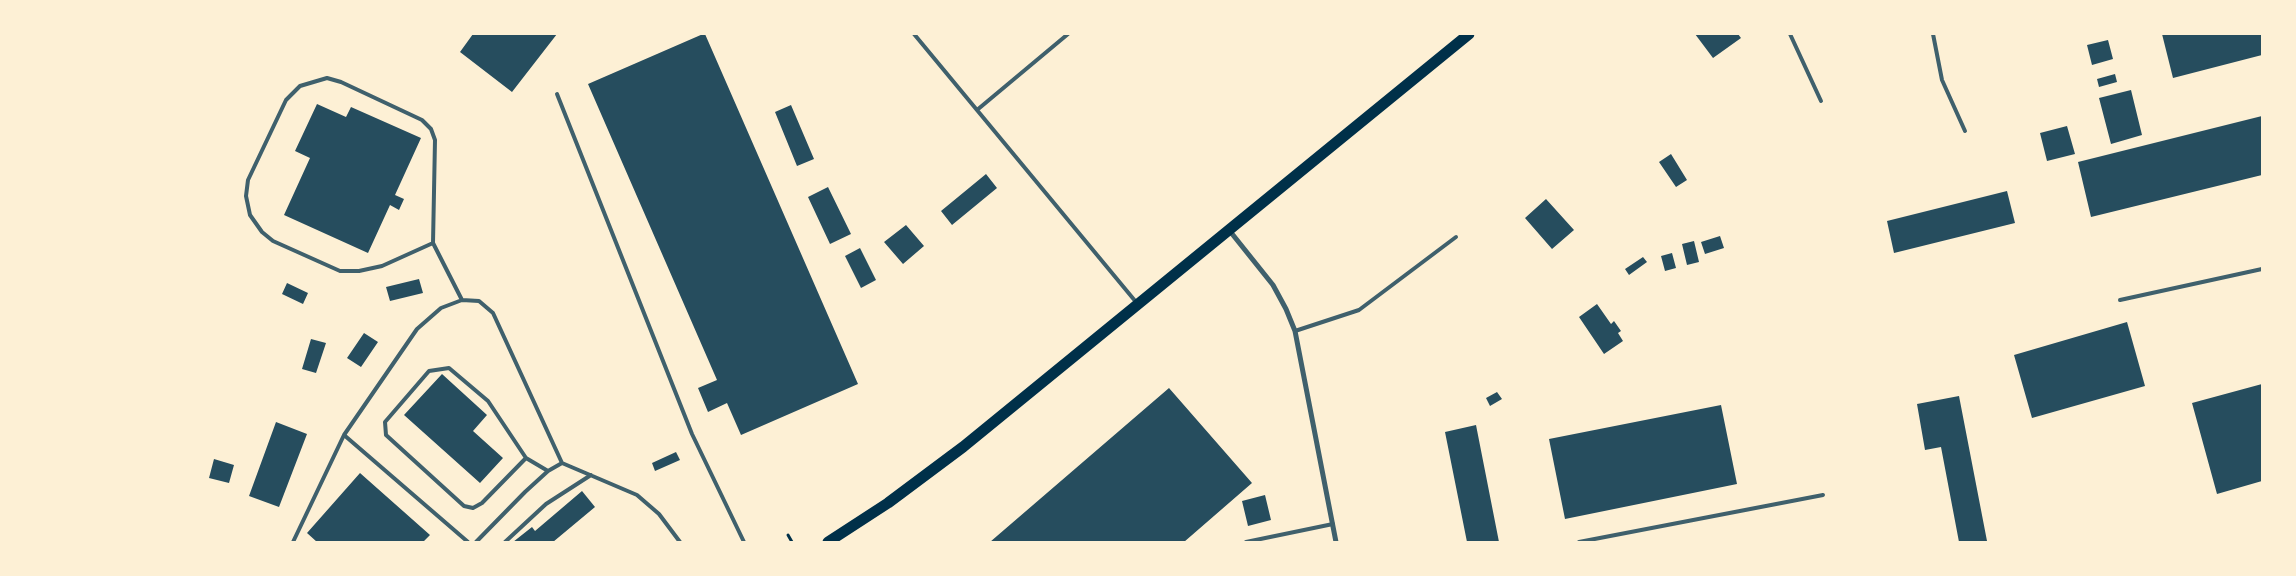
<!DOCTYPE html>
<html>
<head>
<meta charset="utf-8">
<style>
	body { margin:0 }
	#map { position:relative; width:2296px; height:576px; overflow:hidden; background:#fdf0d5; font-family:Ubuntu,sans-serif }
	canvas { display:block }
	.frame { position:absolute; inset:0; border:35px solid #fdf0d5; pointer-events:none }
</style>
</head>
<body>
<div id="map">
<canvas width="2296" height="576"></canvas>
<div class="frame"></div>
</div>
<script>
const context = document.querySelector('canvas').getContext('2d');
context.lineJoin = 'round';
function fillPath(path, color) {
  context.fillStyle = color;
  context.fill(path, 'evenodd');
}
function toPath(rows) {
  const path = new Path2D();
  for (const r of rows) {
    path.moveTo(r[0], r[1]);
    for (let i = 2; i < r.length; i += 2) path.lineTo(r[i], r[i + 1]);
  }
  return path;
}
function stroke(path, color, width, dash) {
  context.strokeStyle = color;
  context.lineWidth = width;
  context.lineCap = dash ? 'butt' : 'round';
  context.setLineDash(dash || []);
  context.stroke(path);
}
const building = toPath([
	[473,34,557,34,512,92,460,52],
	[703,34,705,34,858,384,741,435,727,403,708,412,698,388,717,380,588,84],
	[1695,34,1738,34,1741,38,1713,58],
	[2162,34,2262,34,2262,55,2173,78],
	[2108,40,2113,59,2092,65,2087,45],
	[2115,74,2117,82,2099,87,2097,79],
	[2131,90,2142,135,2111,144,2099,98],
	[317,104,346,117,351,107,421,138,395,195,404,199,399,210,390,205,368,253,284,215,310,158,295,151],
	[791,105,814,159,797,166,775,112],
	[2262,116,2262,175,2091,217,2078,162],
	[2067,126,2075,154,2047,161,2040,133],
	[1671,154,1687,180,1676,187,1659,162],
	[986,174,997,188,952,225,941,211],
	[828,187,851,234,830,244,808,197],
	[2007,191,2015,223,1894,253,1887,221],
	[1546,199,1574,230,1552,249,1525,218],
	[906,225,924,246,903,264,884,242],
	[1720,236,1724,248,1705,254,1701,242],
	[1694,241,1699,262,1687,265,1682,244],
	[860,248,876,280,861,288,845,256],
	[1672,253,1676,268,1665,271,1661,256],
	[1643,257,1647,262,1629,275,1625,269],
	[419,279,423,293,390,301,386,287],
	[287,283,308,293,303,304,282,294],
	[1597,304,1611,324,1614,321,1621,331,1618,333,1623,341,1604,354,1579,317],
	[2127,322,2145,386,2032,418,2014,355],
	[364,333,378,342,361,367,347,358],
	[311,339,326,343,316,373,302,369],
	[442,374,487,415,473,431,503,458,480,483,404,415],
	[2262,384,2262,481,2217,494,2192,403],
	[1169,388,1252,483,1184,542,990,542],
	[1497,392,1502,399,1490,406,1486,398],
	[1959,396,1987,541,1983,542,1959,542,1941,447,1925,450,1917,404],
	[1721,405,1737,484,1565,519,1549,439],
	[276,422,307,434,279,507,249,496],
	[1476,425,1499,542,1467,542,1445,432],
	[676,452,680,460,655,471,652,463],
	[214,459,234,465,229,483,209,478],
	[360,473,430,535,423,542,317,542,307,533],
	[582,491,595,507,553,542,513,542,532,527,535,531],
	[1265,495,1271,520,1248,526,1242,501]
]);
const path = toPath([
	[788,535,792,542]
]);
const service = toPath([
	[914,34,1136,302],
	[1790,34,1821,101],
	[1933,34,1942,80,1965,131],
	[557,94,692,434,744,542],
	[977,110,1068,34],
	[433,243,435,140,431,129,422,120,341,82,327,78,300,86,286,100,248,180,246,196,250,215,262,232,273,241,340,271,359,271,382,266,433,243,462,300],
	[2120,300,2262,269],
	[1295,331,1359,310,1456,237],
	[344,435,468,542],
	[526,458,482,503,473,508,464,506,386,435,385,422,429,371,449,368,488,401,526,458,548,471],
	[293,542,344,435,417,329,441,308,462,300,479,301,493,313,562,463,637,495,659,514,680,542],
	[476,542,525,492,548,471,562,463],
	[505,542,546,504,591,475],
	[1246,542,1333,524],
	[1579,542,1823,495]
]);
const minor = toPath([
	[1229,230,1273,285,1286,309,1295,331,1336,542]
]);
const trunk = toPath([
	[828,542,888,503,963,447,1469,34]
]);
fillPath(building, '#264d5e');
stroke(path, '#003049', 3);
stroke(service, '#3f606c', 4);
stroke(minor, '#3f606c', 5);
stroke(trunk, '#003049', 11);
</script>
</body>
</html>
